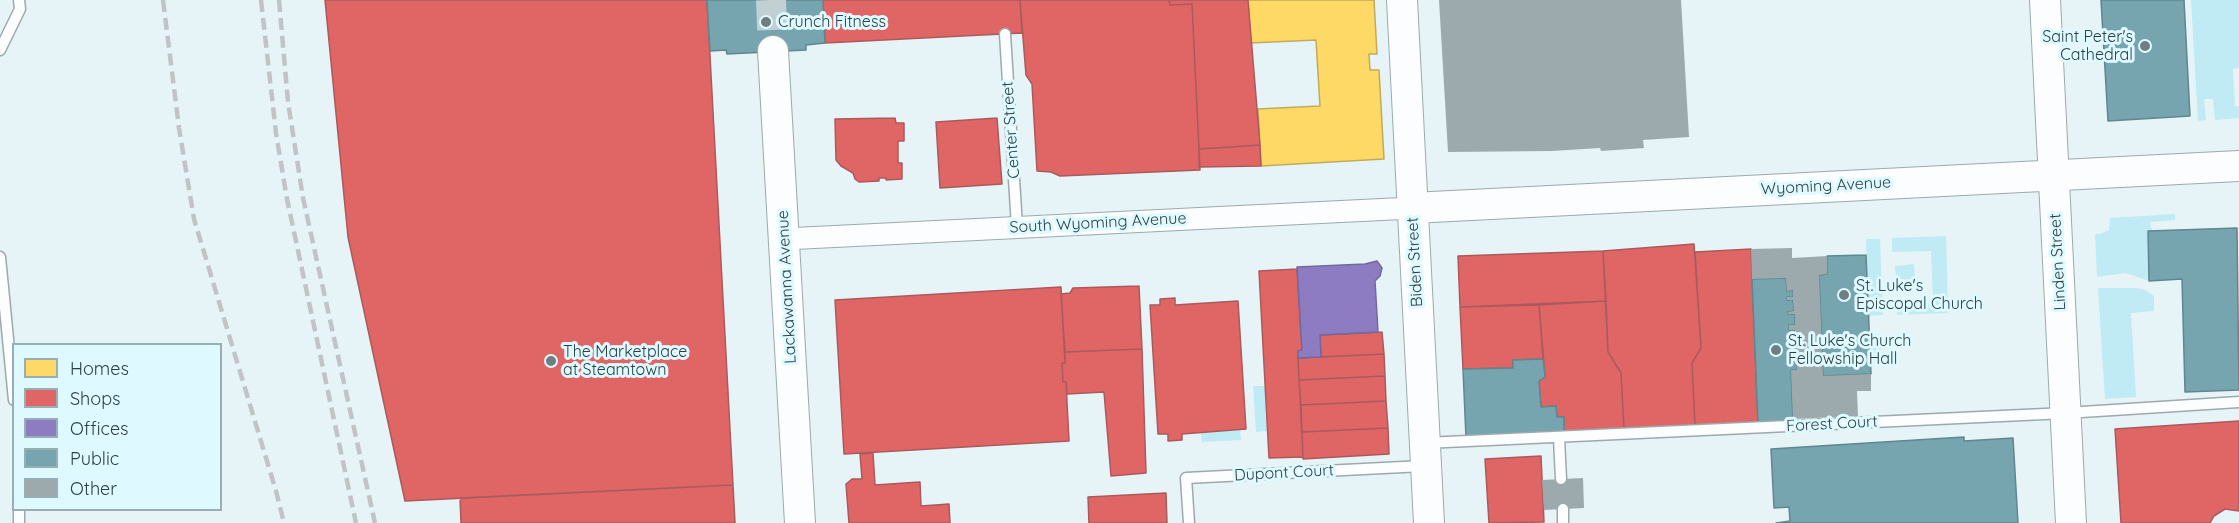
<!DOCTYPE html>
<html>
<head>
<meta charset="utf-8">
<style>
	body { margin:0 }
	#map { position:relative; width:2239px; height:523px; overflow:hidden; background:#e6f4f7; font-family:Quicksand,sans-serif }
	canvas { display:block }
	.legend { position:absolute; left:12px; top:343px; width:210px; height:168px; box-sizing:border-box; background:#def9ff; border:2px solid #97afb4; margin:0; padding:8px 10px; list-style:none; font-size:18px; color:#2d3f43 }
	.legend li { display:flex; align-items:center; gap:12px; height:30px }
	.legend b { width:30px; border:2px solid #97afb4 }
</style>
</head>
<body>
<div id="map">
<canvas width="2239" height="523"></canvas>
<ul class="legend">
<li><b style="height:16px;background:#ffd966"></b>Homes</li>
<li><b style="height:16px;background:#e06666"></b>Shops</li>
<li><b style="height:16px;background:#8e7cc3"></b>Offices</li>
<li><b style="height:16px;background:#76a5af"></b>Public</li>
<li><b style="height:16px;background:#9caaad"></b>Other</li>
</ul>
</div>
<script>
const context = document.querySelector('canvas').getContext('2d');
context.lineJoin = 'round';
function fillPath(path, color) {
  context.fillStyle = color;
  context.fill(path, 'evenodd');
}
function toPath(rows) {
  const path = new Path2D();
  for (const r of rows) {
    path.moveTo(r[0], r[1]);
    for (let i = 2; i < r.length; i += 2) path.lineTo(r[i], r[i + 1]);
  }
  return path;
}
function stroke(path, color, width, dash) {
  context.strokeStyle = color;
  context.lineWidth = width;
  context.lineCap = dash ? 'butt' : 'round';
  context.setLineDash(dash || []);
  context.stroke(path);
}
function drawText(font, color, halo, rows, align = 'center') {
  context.font = font + ' Quicksand,sans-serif';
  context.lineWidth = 6;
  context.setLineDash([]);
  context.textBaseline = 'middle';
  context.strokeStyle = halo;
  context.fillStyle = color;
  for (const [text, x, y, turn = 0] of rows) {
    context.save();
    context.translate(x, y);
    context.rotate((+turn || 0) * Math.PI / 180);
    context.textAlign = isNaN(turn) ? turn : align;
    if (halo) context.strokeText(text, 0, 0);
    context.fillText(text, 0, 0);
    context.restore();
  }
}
const green = toPath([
	[2191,0,2239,0,2239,68,2233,69,2235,106,2239,106,2239,118,2215,120,2213,99,2204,99,2206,120,2198,121],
	[2175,214,2175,220,2150,222,2152,231,2148,232,2149,281,2125,273,2097,277,2095,234,2100,234,2109,230,2110,218],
	[1946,236,1948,313,1897,315,1897,303,1933,302,1931,251,1892,252,1892,238],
	[1866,239,1880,239,1883,315,1868,316],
	[1914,264,1916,292,1897,293,1895,266],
	[2098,288,2133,288,2144,289,2154,296,2154,311,2131,313,2136,397,2105,399],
	[1880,334,1881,360,1870,364,1869,335],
	[1253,386,1265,386,1267,431,1256,432],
	[1240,430,1241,440,1202,442,1201,432]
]);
const homes = toPath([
	[1248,0,1374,0,1377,54,1369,54,1370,70,1379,70,1384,159,1261,166,1258,109,1320,106,1316,40,1250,43,1248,0]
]);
const shops = toPath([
	[325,0,707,0,733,485,405,501,348,237,325,0],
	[823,0,1020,0,1022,33,825,43,823,0],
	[1020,0,1169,0,1170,5,1192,4,1200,170,1060,176,1051,172,1037,171,1032,84,1026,75,1020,0],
	[1169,0,1248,0,1260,145,1199,149,1192,4,1170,5,1169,0],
	[895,118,896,123,904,123,904,141,898,141,898,163,902,163,902,179,886,180,886,178,879,178,879,181,859,182,855,179,853,173,841,166,836,160,835,119,895,118],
	[997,118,1002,184,940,188,936,122,997,118],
	[1260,145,1261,166,1199,167,1199,149,1260,145],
	[1694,244,1701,348,1692,363,1695,425,1624,429,1621,373,1608,352,1603,251,1694,244],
	[1751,249,1758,423,1695,427,1692,363,1701,348,1695,252,1751,249],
	[1603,251,1606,301,1460,307,1458,256,1603,251],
	[1297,269,1302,350,1298,351,1298,358,1303,457,1269,458,1259,271,1297,269],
	[1139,286,1142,349,1065,352,1061,294,1070,293,1073,288,1139,286],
	[1061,287,1065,363,1062,363,1063,382,1066,382,1069,441,844,454,835,300,1061,287],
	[1175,298,1175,305,1238,301,1246,429,1182,434,1182,440,1168,441,1168,434,1158,434,1150,305,1160,305,1160,299,1175,298],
	[1606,301,1608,352,1621,373,1624,429,1564,432,1564,417,1557,417,1556,406,1541,407,1539,381,1545,377,1539,305,1606,301],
	[1539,305,1543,359,1513,360,1513,368,1463,369,1460,307,1539,305],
	[1382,332,1384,354,1321,357,1320,335,1382,332],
	[1142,349,1146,473,1111,476,1104,392,1067,394,1066,382,1063,382,1062,363,1065,363,1065,352,1142,349],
	[1384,354,1385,376,1299,380,1298,358,1384,354],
	[1385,376,1386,401,1301,405,1299,380,1385,376],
	[1386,401,1388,428,1302,432,1301,405,1386,401],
	[2239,421,2239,511,2225,509,2214,516,2210,523,2121,523,2115,429,2239,421],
	[1388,428,1389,454,1303,459,1302,432,1388,428],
	[873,453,875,485,920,482,921,506,949,504,950,523,849,523,846,484,852,479,862,479,860,454,873,453],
	[1541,456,1544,522,1489,523,1485,459,1541,456],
	[733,485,735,523,461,523,460,498,733,485],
	[1166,493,1167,523,1089,523,1088,497,1166,493]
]);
const offices = toPath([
	[1377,261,1382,268,1380,276,1375,281,1378,332,1320,335,1321,357,1298,358,1298,351,1302,350,1297,267,1365,264,1377,261]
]);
const public = toPath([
	[707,0,823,0,825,43,806,45,806,50,727,54,726,50,710,51,707,0],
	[2101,0,2184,0,2190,116,2108,121,2101,0],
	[2237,228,2239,390,2185,392,2182,279,2149,281,2148,231,2237,228],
	[1866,255,1871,374,1823,376,1819,275,1827,274,1827,256,1866,255],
	[1786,278,1787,291,1793,290,1793,297,1787,297,1787,300,1793,300,1794,311,1788,312,1788,314,1795,314,1795,325,1789,325,1789,330,1795,330,1795,341,1790,341,1790,345,1796,345,1796,356,1790,356,1790,359,1796,359,1797,370,1791,370,1793,421,1758,423,1752,279,1786,278],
	[1543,359,1545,377,1539,381,1541,407,1556,406,1557,417,1564,417,1564,432,1466,438,1463,369,1513,368,1513,360,1543,359],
	[1964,437,1964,441,2013,438,2018,523,1776,523,1790,521,1789,507,1774,508,1771,449,1964,437]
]);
const building = toPath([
	[1439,0,1681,0,1689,137,1643,140,1644,148,1601,151,1600,148,1552,151,1448,152],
	[1792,248,1792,258,1827,256,1827,274,1819,275,1823,376,1871,374,1871,391,1857,391,1858,416,1793,419,1791,370,1797,370,1796,359,1790,359,1790,356,1796,356,1796,345,1790,345,1790,341,1795,341,1795,330,1789,330,1789,325,1795,325,1795,314,1788,314,1788,312,1794,311,1793,300,1787,300,1787,297,1793,297,1793,290,1787,291,1786,278,1752,279,1751,249],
	[1583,478,1584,508,1544,510,1542,480]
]);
const secondaryTunnel = toPath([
	[771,0,773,51]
]);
const lane = toPath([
	[1005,34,1017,227],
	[0,50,20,9,19,0],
	[0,257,14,400],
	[1559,438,1561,479],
	[1425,443,2066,413,2239,402],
	[1563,509,1563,523],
	[19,510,19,523],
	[1189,523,1186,478,1423,466]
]);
const street = toPath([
	[784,239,1412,208]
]);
const secondary = toPath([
	[1402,0,1429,523],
	[2045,0,2071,523],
	[773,51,800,523],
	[1412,208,2239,166]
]);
const rail = toPath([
	[163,0,179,128,194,219,276,491,284,523],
	[261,0,276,133,287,199,356,523],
	[279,0,288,102,303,198,375,523]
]);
const markers = [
	[766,22,6,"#6e7e82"],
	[2145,46,6,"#6e7e82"],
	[1844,295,6,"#6e7e82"],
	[1776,350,6,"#6e7e82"],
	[551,361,6,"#6e7e82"]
];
const poiNames = [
	["Crunch Fitness",778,22],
	["Saint Peter's",2133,37,"right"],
	["Cathedral",2133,55,"right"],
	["St. Luke's",1856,286],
	["Episcopal Church",1856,304],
	["St. Luke's Church",1788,341],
	["Fellowship Hall",1788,359],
	["The Marketplace",563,352],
	["at Steamtown",563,370]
];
const streetNames = [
	["Center Street",1011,130,-94],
	["Wyoming Avenue",1826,186,-3],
	["South Wyoming Avenue",1098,223,-3],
	["Biden Street",1415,262,-93],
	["Linden Street",2058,262,-93],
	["Lackawanna Avenue",787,287,-93],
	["Forest Court",1832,424,-3],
	["Dupont Court",1284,473,-3]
];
fillPath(green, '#c0ebf4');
fillPath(homes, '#ffd966');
stroke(homes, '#c0ab5c', 1.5);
fillPath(shops, '#e06666');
stroke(shops, '#aa5a5c', 1.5);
fillPath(offices, '#8e7cc3');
stroke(offices, '#716a9d', 1.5);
fillPath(public, '#76a5af');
stroke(public, '#60868f', 1.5);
fillPath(building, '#9caaad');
stroke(secondaryTunnel, '#c1d0d3', 30, [30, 15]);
stroke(lane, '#9caaad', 13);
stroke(street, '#9caaad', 23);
stroke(secondary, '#9caaad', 32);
stroke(lane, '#fbfdfe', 10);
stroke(street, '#fbfdfe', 21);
stroke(secondary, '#fbfdfe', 30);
stroke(rail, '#c0c4c6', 4.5, [12, 6]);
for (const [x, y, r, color] of markers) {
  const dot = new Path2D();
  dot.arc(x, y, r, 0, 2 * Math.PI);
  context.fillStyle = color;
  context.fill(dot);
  stroke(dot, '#def9ff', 2);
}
drawText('16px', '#2d3f43', '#def9ff', poiNames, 'left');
drawText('16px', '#2d3f43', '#def9ff', streetNames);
</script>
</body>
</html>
